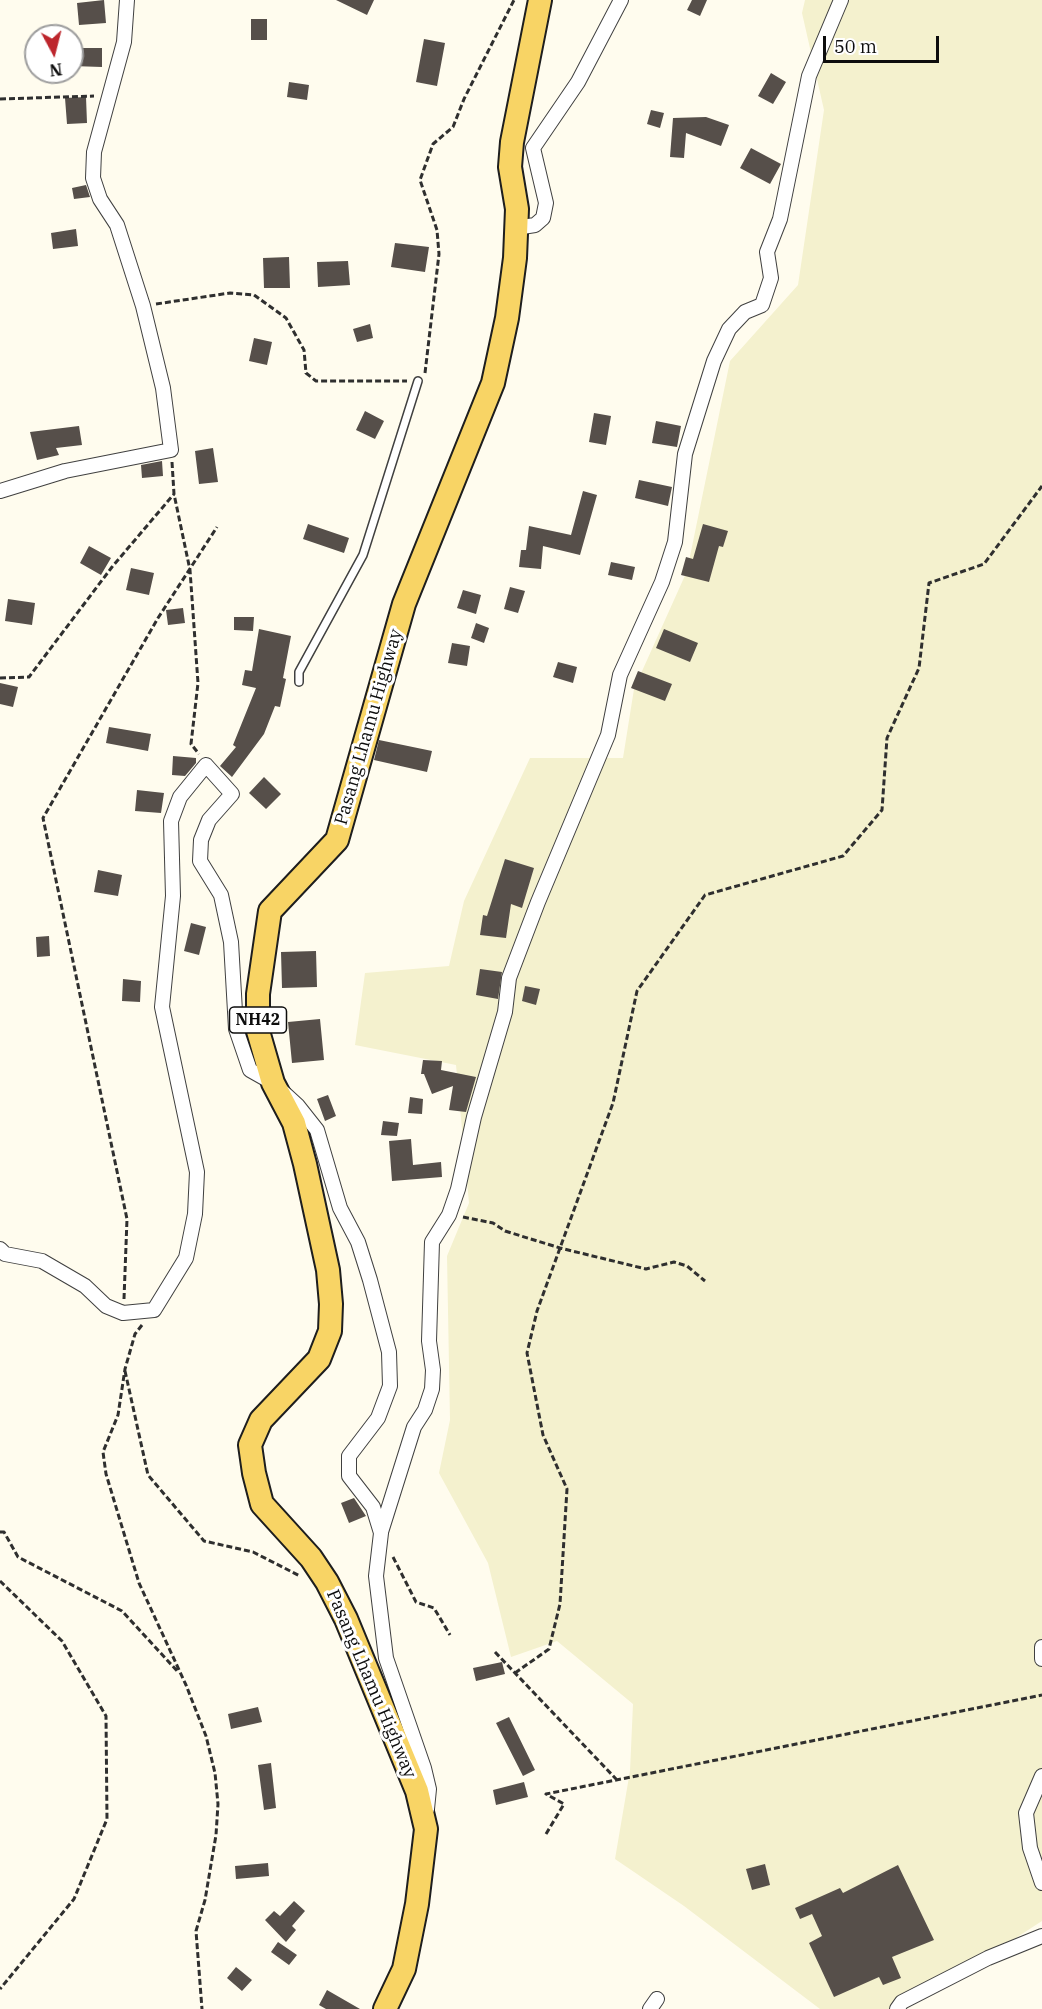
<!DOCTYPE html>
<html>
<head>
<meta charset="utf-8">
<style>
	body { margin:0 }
	#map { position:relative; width:1042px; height:2009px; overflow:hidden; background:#fffcee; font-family:"IBM Plex Serif",serif }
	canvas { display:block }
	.north { position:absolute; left:24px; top:24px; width:60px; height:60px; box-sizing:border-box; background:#fff; border:2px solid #9e9e9e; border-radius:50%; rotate:173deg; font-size:16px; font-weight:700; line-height:24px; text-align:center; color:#0d0d0d }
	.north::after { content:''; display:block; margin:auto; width:21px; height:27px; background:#bd262d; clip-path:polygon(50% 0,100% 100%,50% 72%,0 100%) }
	.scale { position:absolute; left:823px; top:36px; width:116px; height:27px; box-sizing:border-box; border:3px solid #0d0d0d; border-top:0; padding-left:8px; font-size:18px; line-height:21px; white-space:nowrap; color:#0d0d0d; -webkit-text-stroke:4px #fff; paint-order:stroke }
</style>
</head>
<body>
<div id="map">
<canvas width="1042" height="2009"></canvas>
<div class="north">N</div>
<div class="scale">50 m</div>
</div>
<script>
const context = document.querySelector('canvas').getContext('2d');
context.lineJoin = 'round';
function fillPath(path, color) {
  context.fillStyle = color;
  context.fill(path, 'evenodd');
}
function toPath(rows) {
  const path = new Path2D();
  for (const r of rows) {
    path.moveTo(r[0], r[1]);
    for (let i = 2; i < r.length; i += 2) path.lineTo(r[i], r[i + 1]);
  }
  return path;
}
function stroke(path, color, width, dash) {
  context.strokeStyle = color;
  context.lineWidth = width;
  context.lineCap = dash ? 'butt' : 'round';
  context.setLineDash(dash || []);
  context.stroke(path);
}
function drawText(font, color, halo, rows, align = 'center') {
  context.font = font + ' "IBM Plex Serif",serif';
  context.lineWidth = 6;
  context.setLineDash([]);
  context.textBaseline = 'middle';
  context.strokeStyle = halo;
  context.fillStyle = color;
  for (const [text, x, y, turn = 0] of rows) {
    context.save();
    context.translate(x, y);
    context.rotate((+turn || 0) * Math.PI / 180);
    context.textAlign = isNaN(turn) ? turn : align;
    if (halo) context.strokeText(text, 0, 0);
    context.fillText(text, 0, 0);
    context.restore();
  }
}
const farmland = toPath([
	[805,0,1042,0,1042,1921,906,2009,820,2009,684,1906,615,1859,630,1771,633,1704,557,1641,511,1657,488,1563,439,1473,450,1420,447,1256,469,1203,456,1065,355,1045,365,973,449,966,464,901,530,758,623,758,634,689,687,571,730,361,798,285,824,110,802,13]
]);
const building = toPath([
	[104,0,106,23,79,25,77,3],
	[336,0,374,0,367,15],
	[692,0,707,0,700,16,687,10],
	[251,19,267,19,267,40,251,40],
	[424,39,445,43,437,86,416,82],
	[72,48,102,48,102,67,72,66],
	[771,73,786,82,773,104,758,96],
	[289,82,309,85,307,100,287,97],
	[86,97,87,123,67,124,65,98],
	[651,110,664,113,660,128,647,124],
	[706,117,729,125,721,146,686,133,684,158,670,157,673,118],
	[751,148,781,164,770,184,740,168],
	[86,185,90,197,74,199,72,188],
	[76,229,78,246,53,249,51,233],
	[395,243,429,247,425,272,391,267],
	[289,257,290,288,264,288,263,258],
	[348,261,350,285,318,287,317,262],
	[370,324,373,338,357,342,353,329],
	[254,338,272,342,267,365,249,361],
	[365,411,384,421,375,439,356,430],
	[594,413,611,416,606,445,589,442],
	[656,421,681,426,677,447,652,443],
	[79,426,82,445,56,448,59,455,37,460,30,432],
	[213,448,218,482,199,484,195,451],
	[162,461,163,476,142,478,141,465],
	[639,480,672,487,668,506,635,498],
	[583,491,597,495,580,555,543,546,541,569,519,567,521,550,526,550,529,526,571,535],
	[308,524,349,538,344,553,303,539],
	[703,524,728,531,723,547,719,546,709,582,681,575,686,557,693,559],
	[89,546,111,558,101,575,80,563],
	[611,562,635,567,632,580,608,575],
	[131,568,154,573,149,595,126,590],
	[510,587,525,591,518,613,504,609],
	[463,590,481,595,476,614,457,608],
	[8,599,35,603,32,625,5,621],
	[183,608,185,623,168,625,166,610],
	[234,617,254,617,253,631,234,630],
	[476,623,489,628,484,643,471,638],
	[259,629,291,636,283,678,286,679,280,707,275,706,264,734,232,777,220,766,236,747,233,745,256,688,242,685,245,670,252,671],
	[664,629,698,643,690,662,656,648],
	[452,643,470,646,467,666,448,663],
	[558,662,577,667,573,683,553,677],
	[638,671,672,684,665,701,631,688],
	[0,683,18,687,13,707,0,704],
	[109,727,151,734,148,751,106,743],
	[379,740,432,751,427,772,374,760],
	[173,756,196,758,196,763,185,776,172,775],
	[264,777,281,794,266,809,249,793],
	[137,790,164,793,161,813,135,811],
	[505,859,534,868,522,908,511,904,506,938,480,935,483,915,487,916],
	[98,870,122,875,118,896,94,892],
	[191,923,206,927,199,955,184,951],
	[49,936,50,956,37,957,36,937],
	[316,951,317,987,282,988,281,952],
	[480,969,502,972,498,999,476,995],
	[123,979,141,981,140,1002,122,1001],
	[525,986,540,989,536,1005,522,1001],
	[320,1019,324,1060,292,1063,288,1022],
	[423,1060,442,1061,441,1070,476,1077,466,1112,449,1110,453,1086,432,1094,424,1074,421,1074],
	[328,1095,336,1116,325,1121,317,1099],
	[410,1097,423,1099,422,1114,408,1113],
	[383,1121,399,1123,397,1136,381,1135],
	[411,1139,413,1165,441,1162,442,1177,392,1181,389,1141],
	[354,1498,366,1516,349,1523,341,1503],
	[502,1662,505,1674,476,1681,473,1668],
	[258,1707,262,1722,231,1729,228,1714],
	[509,1717,535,1770,523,1776,496,1723],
	[271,1763,276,1808,264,1810,258,1765],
	[524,1782,528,1797,496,1805,493,1790],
	[268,1863,269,1876,236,1879,235,1866],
	[765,1864,770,1885,752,1890,746,1869],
	[898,1865,934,1940,892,1957,901,1978,883,1985,879,1977,834,1997,809,1943,822,1936,812,1914,800,1919,795,1908,840,1888,843,1893],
	[294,1901,305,1911,292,1926,296,1930,286,1942,265,1920,274,1911,280,1916],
	[278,1942,297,1955,289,1965,271,1952],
	[236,1967,252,1980,242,1991,227,1978],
	[327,1990,360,2009,326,2009,319,2005]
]);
const path = toPath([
	[0,99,94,96],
	[156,304,230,293,254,295,286,318,304,350,306,373,316,381,407,381],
	[425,373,439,254,437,230,420,180,433,144,453,127,464,99,514,0],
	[172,462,174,494,190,570,198,683,191,744,199,754],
	[0,678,29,677,112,567,174,494],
	[463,1217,493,1223,505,1231,560,1248,646,1269,674,1262,687,1266,705,1281],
	[124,1299,127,1219,43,818,158,618,217,527],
	[142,1325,135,1334,125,1369,118,1415,103,1452,106,1474,139,1583,186,1685,206,1736,215,1773,218,1804,216,1835,205,1900,196,1931,202,2009],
	[125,1371,148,1475,204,1541,253,1552,300,1576],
	[0,1532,4,1532,18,1557,122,1611,179,1673],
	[393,1557,416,1602,434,1608,450,1635],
	[0,1581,62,1641,106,1716,107,1819,74,1899,0,1989],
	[495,1652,617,1780],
	[515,1673,549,1649,560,1604,567,1489,543,1435,527,1353,537,1311,613,1103,637,991,705,895,843,856,882,810,887,738,919,668,929,583,984,564,1042,486],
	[546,1834,564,1804,546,1794,1042,1695]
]);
const service = toPath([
	[299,682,299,672,363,555,418,381]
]);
const minor = toPath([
	[516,228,535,225,543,218,546,203,533,148,578,82,621,0],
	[0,491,65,471,171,450,163,388,143,306,117,225,100,199,93,178,94,152,124,42,127,0],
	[0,1249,5,1254,42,1261,85,1286,106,1306,123,1313,154,1310,186,1258,195,1214,197,1172,162,1007,173,896,171,821,180,797,206,765,232,794,209,820,201,840,200,861,221,895,231,942,236,1029,250,1070,273,1083,298,1106,317,1130,340,1208,358,1242,370,1280,389,1352,390,1386,378,1418,349,1456,349,1476,373,1507,381,1533,376,1576,386,1658,424,1768,429,1789,427,1809],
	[381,1532,414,1427,425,1410,432,1389,433,1370,429,1341,432,1242,449,1215,458,1189,474,1117,505,1012,509,978,538,902,608,735,620,675,662,582,675,542,685,454,714,361,729,329,745,312,762,305,771,278,767,252,780,219,809,76,841,0],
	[1042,1647,1042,1659],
	[1042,1776,1026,1813,1030,1848,1042,1883],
	[650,2009,657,1999],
	[897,2009,902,2002,988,1958,1042,1936]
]);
const primary = toPath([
	[385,2009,404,1969,417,1904,426,1829,417,1791,346,1619,327,1582,311,1558,262,1504,254,1473,250,1445,261,1420,319,1359,330,1331,331,1304,328,1270,305,1164,294,1123,273,1083,258,1031,258,994,270,911,337,840,404,604,493,383,507,318,515,258,517,209,510,167,512,142,540,0]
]);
const shields = [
	[258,1020,57]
];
const shieldNames = [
	["NH42",258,1020]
];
const streetNames = [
	["Pasang Lhamu Highway",369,727,-74],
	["Pasang Lhamu Highway",371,1684,67]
];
fillPath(farmland, '#f4f1ce');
fillPath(building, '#564f4a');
stroke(service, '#404040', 10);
stroke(minor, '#404040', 16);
stroke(primary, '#1e1e1e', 26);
stroke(path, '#2f2f2f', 3, [6, 3]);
stroke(service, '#fff', 7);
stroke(minor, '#fff', 14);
stroke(primary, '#f8d465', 22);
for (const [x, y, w] of shields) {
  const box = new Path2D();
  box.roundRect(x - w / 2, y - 13, w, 26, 4.5);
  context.fillStyle = '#fff';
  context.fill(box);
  stroke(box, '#0d0d0d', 1.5);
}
drawText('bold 16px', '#0d0d0d', null, shieldNames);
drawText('18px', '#0d0d0d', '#fff', streetNames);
</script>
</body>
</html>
